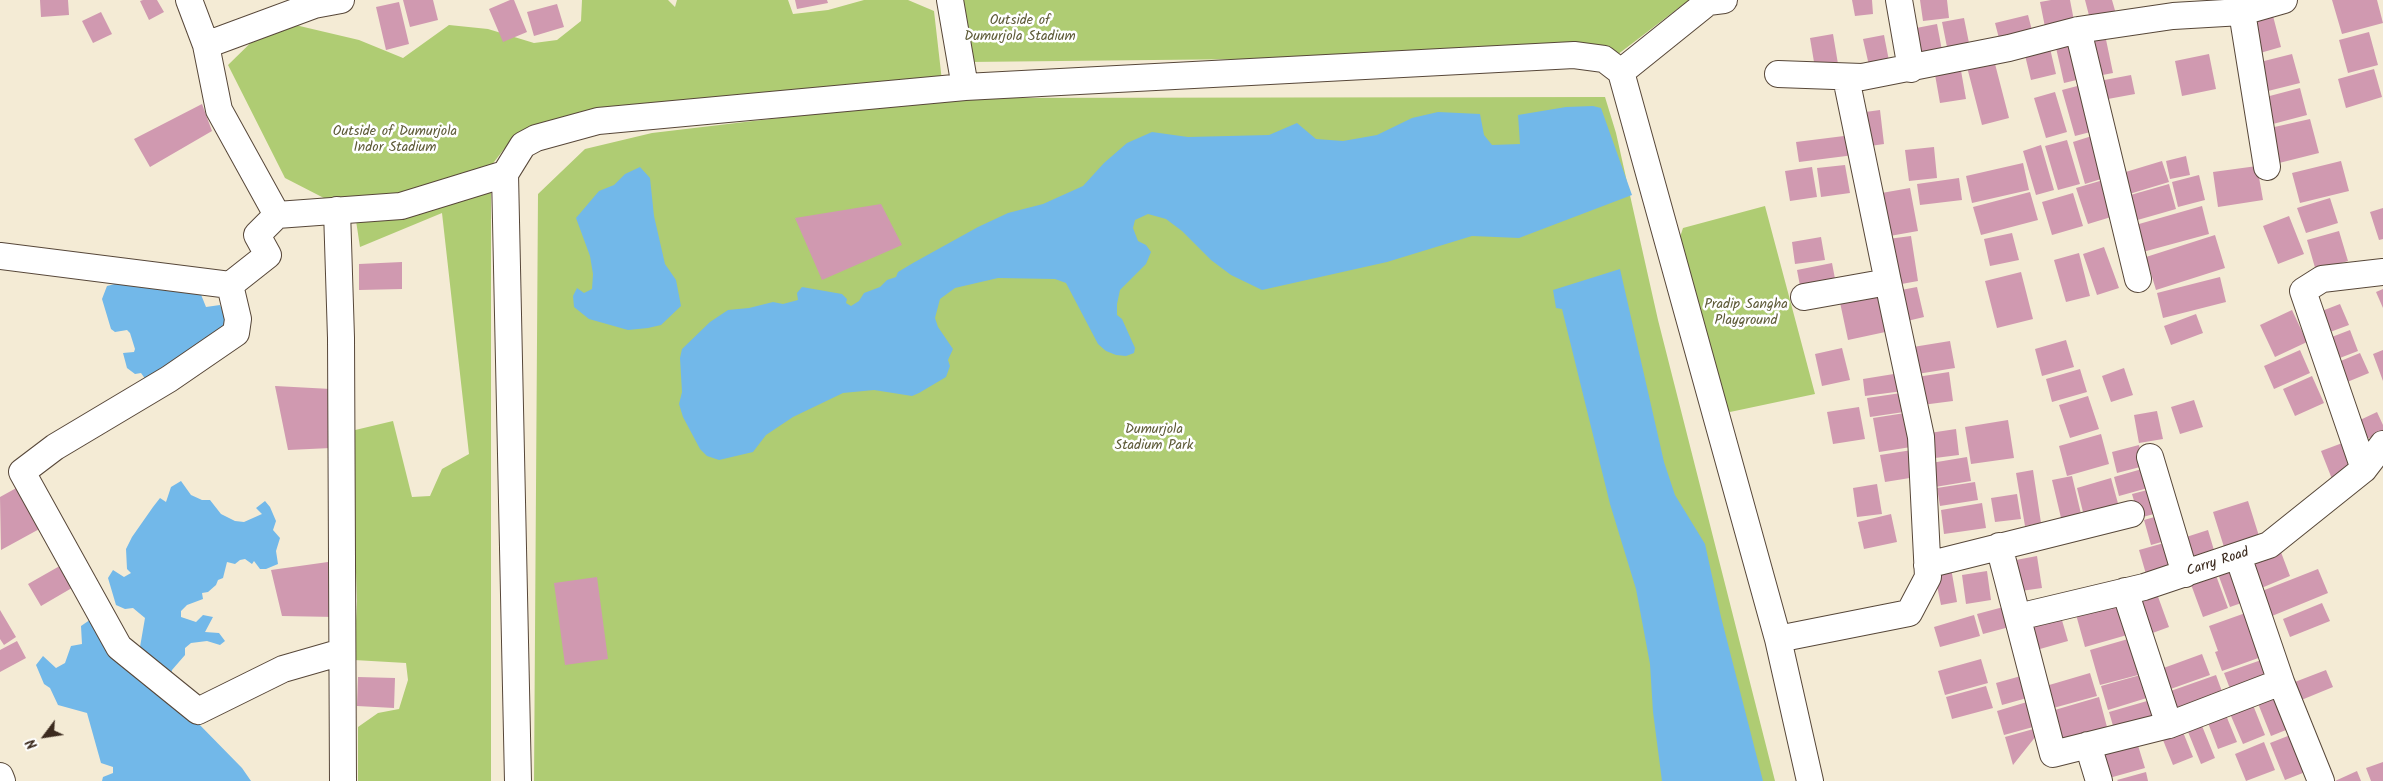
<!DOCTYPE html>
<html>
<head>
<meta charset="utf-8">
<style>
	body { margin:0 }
	#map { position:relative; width:2383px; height:781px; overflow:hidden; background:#f4ebd5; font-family:Kalam,sans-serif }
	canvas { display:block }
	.north { position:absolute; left:20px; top:711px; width:50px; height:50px; -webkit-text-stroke:4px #fff; paint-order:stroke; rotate:239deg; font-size:14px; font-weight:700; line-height:20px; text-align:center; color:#3b2a1e }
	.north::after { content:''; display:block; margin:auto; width:18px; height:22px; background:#3b2a1e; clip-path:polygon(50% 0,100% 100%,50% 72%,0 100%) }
</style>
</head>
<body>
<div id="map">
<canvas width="2383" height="781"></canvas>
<div class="north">N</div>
</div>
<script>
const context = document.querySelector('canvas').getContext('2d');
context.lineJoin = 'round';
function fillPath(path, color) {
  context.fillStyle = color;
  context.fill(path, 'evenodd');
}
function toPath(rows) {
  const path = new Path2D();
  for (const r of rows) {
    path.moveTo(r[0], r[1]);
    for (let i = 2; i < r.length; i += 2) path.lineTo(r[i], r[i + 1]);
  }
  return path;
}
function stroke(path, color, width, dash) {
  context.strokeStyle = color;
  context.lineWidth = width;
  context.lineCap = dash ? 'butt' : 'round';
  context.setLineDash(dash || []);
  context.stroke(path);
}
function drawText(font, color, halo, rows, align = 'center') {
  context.font = font + ' Kalam,sans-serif';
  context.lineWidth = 5;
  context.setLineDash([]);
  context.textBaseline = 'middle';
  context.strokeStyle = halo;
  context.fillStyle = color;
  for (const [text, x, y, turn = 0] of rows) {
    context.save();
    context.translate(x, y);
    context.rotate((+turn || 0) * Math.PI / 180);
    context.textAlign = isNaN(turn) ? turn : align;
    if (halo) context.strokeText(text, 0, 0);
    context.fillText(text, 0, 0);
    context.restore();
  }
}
const green = toPath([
	[582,0,668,0,675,7,677,0,788,0,793,14,828,10,864,0,908,0,934,11,942,81,521,134,504,149,491,166,491,781,358,781,358,727,378,713,399,709,408,680,406,663,354,660,357,601,351,431,393,421,412,497,430,496,442,469,469,454,442,213,360,247,355,214,285,178,228,65,274,20,359,40,403,58,449,25,488,29,534,43,557,40,581,21],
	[958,0,1689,0,1617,55,968,62],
	[1605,97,1616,133,1658,320,1775,781,534,781,538,194,585,149,652,133,922,101,966,98],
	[1765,206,1815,394,1730,412,1723,405,1680,237,1683,228]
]);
const water = toPath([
	[1593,106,1601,108,1632,195,1519,238,1472,236,1387,262,1262,290,1231,275,1211,260,1182,231,1166,219,1148,214,1135,220,1133,228,1138,241,1146,245,1151,252,1146,264,1120,290,1117,304,1117,315,1122,319,1131,339,1135,348,1134,353,1126,356,1116,355,1106,351,1098,344,1066,283,1055,279,998,278,955,288,940,299,935,318,938,327,953,349,948,360,950,366,946,377,919,393,912,396,874,390,843,393,793,417,766,435,753,452,719,460,707,456,700,449,683,417,679,404,682,392,680,358,682,349,710,322,728,310,749,308,773,302,783,304,798,300,797,293,802,287,842,294,847,299,846,303,851,306,859,301,864,293,880,287,887,280,896,277,898,272,913,263,978,227,1008,213,1043,204,1083,186,1104,163,1127,143,1152,132,1188,137,1269,135,1297,123,1316,139,1343,141,1377,135,1412,118,1438,112,1480,114,1484,135,1492,145,1520,144,1518,115,1566,107],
	[640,167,650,178,654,216,665,264,676,280,681,306,661,325,648,328,628,330,589,319,574,307,573,296,577,288,584,293,592,289,593,274,590,256,576,218,599,191,614,185,625,174],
	[1620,269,1664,462,1675,495,1705,544,1721,617,1763,781,1662,781,1653,712,1650,664,1636,589,1610,504,1562,309,1556,308,1553,290],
	[119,283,200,292,206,307,220,305,222,310,226,310,232,322,146,380,141,373,135,374,127,368,123,353,134,352,135,349,130,333,127,330,115,332,111,329,102,299,107,286],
	[181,481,191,495,202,500,210,500,221,514,235,521,244,522,262,514,256,508,265,501,270,507,276,521,273,530,280,538,276,551,278,564,266,569,260,569,254,561,252,564,245,559,240,560,235,564,227,562,223,578,218,580,216,585,208,592,202,593,203,599,187,605,181,611,181,617,196,622,203,615,213,617,205,632,219,633,225,641,220,645,207,641,191,643,185,648,185,655,172,670,170,679,193,718,242,768,251,781,102,781,103,777,113,773,113,767,101,763,87,713,58,705,50,688,44,684,36,665,43,656,56,668,65,663,71,646,82,644,81,626,97,615,140,647,145,618,133,608,125,609,116,605,108,578,113,570,124,577,131,573,127,569,126,549,132,537,153,507,160,498,166,502,171,487]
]);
const building = toPath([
	[40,0,68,0,69,15,41,17],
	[143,0,157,0,164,12,149,20,140,1],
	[403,0,433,0,438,20,410,27],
	[510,0,514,0,527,32,503,42,489,9],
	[795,0,827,0,828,3,797,9],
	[1852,0,1872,0,1873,14,1855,16],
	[1920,0,1947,0,1949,18,1923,21],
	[2051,0,2070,0,2075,26,2046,32,2040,2],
	[2085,0,2112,0,2118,21,2092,27],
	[2332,0,2377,0,2383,23,2342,34],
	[399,2,409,44,386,50,376,7],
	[557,4,564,27,534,36,527,12],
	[101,12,112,34,93,43,82,21],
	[2272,12,2281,47,2253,55,2244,19],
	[2028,15,2034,38,2001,46,1995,23],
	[1964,18,1971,53,1949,57,1942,22],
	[1937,24,1944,61,1917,66,1911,29],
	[2104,30,2113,73,2092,77,2083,34],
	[2369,32,2378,65,2348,73,2339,40],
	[1833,34,1839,70,1816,74,1810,38],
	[2075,34,2085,78,2064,83,2054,39],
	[1884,35,1890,66,1870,70,1863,39],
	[2048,40,2056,74,2031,80,2023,47],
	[2209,54,2216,89,2182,96,2175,61],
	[2292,54,2300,83,2260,93,2252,64],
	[1994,60,2009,118,1982,125,1967,67],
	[1960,65,1966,99,1940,103,1934,69],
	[2374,69,2382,97,2346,108,2338,79],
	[2131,75,2135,94,2097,101,2094,82],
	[2085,84,2098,130,2075,136,2062,90],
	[2300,88,2307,115,2269,125,2262,98],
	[2055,92,2067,132,2046,138,2034,98],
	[202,104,212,131,150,167,134,139],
	[1880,110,1884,144,1863,147,1858,113],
	[2310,119,2319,153,2279,163,2270,128],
	[2098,134,2111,176,2085,184,2073,142],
	[1852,135,1854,155,1799,162,1796,142],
	[2067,140,2080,184,2058,190,2045,146],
	[2041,145,2054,190,2036,195,2023,151],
	[1934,147,1937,178,1909,181,1905,150],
	[2186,156,2190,175,2170,179,2166,161],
	[2162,161,2169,182,2126,195,2119,174],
	[2341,161,2349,191,2300,203,2292,173],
	[2023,163,2029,190,1972,203,1966,176],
	[1845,165,1850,193,1821,197,1817,168],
	[2257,166,2263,200,2218,207,2213,172],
	[1812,167,1817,197,1790,201,1785,171],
	[2199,175,2205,200,2178,207,2172,182],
	[1959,178,1962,200,1920,205,1917,184],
	[2110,178,2121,214,2088,224,2076,188],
	[2169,184,2176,209,2134,221,2127,196],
	[1910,188,1918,231,1884,237,1876,194],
	[2030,192,2038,220,1981,235,1973,207],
	[2073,193,2083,226,2052,235,2042,202],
	[2330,198,2338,223,2306,233,2297,208],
	[881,204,902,245,822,280,795,218],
	[2202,206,2209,234,2139,253,2132,226],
	[2383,208,2383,239,2379,240,2370,212],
	[2289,216,2304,254,2278,264,2263,226],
	[2339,231,2348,261,2316,271,2307,240],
	[2012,233,2019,260,1990,266,1984,239],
	[2215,235,2225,268,2156,290,2146,257],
	[1911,236,1918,281,1896,285,1888,239],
	[1821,237,1825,260,1795,264,1792,242],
	[2104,247,2119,288,2097,295,2083,254],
	[2079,253,2090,296,2066,302,2054,260],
	[402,262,402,289,359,290,359,264],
	[1832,263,1836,284,1801,291,1797,270],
	[2021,272,2033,319,1997,328,1985,281],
	[2220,277,2226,302,2163,318,2157,293],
	[1881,284,1890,331,1848,340,1838,293],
	[1917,287,1924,317,1903,322,1896,291],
	[2383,289,2383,308,2376,292],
	[2340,304,2349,325,2322,335,2314,314],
	[2292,310,2307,342,2275,357,2260,325],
	[2196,314,2203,333,2171,345,2164,326],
	[2350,330,2358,351,2332,361,2324,340],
	[2066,340,2074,367,2042,376,2035,349],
	[1950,341,1955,368,1917,374,1913,347],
	[1842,348,1850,380,1822,386,1815,354],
	[2300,350,2310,373,2274,389,2264,366],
	[2383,350,2383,381,2373,354],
	[2360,353,2369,373,2340,385,2331,365],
	[2124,368,2133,395,2111,402,2102,376],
	[2080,369,2087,392,2052,402,2046,379],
	[1949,372,1953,401,1922,405,1917,377],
	[1900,373,1903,391,1865,396,1863,379],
	[2312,376,2324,403,2295,416,2283,389],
	[275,386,331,389,331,448,288,450],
	[1901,393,1904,412,1870,417,1867,398],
	[2088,396,2099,429,2070,438,2059,405],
	[2194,400,2203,427,2180,434,2171,407],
	[1859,407,1865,439,1833,444,1827,412],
	[2157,411,2163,439,2139,443,2134,415],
	[2377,412,2383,425,2383,432,2367,439,2358,421],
	[1905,413,1911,447,1879,452,1873,418],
	[2008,420,2014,458,1971,464,1965,427],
	[1956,429,1959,455,1927,459,1923,434],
	[2101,434,2109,464,2067,476,2059,446],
	[2345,442,2355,470,2332,479,2321,451],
	[2139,445,2144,466,2117,473,2112,452],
	[1912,450,1916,477,1885,482,1880,455],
	[1967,457,1971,481,1929,488,1925,464],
	[2149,467,2155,486,2119,496,2114,477],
	[2033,470,2041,523,2025,526,2016,473],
	[2072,476,2082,518,2062,522,2052,480],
	[2111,478,2119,507,2084,516,2077,488],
	[1975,482,1978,500,1940,506,1937,488],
	[1877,484,1882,514,1857,517,1853,488],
	[20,486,43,527,1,550,0,497],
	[2159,487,2165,511,2139,518,2132,494],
	[2017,494,2021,519,1995,522,1991,498],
	[2248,501,2259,536,2224,547,2213,512],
	[1982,503,1986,528,1944,534,1941,510],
	[1891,514,1897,542,1864,549,1858,522],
	[2165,514,2172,539,2151,545,2144,520],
	[2208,530,2216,557,2189,566,2180,539],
	[2171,541,2180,573,2148,581,2139,550],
	[2279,547,2290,576,2259,589,2248,560],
	[2037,556,2042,588,2021,591,2016,560],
	[335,561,335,617,282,616,271,570],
	[65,563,77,585,41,606,28,584],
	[2237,564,2250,600,2230,607,2217,571],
	[1951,568,1957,602,1941,605,1934,571],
	[2318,569,2328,593,2272,616,2262,591],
	[2214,570,2228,608,2203,617,2189,579],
	[1987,571,1991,600,1966,604,1962,575],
	[597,577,608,659,565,665,554,583],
	[2156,591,2169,627,2147,635,2134,598],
	[2117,600,2127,635,2085,647,2075,611],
	[2322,603,2330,621,2290,637,2283,619],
	[2011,605,2017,625,1983,634,1977,614],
	[0,610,16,637,4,645,0,639],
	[2059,610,2068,641,2033,651,2024,620],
	[2251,611,2264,656,2222,671,2215,652,2218,651,2209,626],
	[1974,615,1980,636,1940,647,1934,627],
	[2128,639,2138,675,2100,685,2090,650],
	[17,641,26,658,0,672,0,650],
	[2202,654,2210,675,2165,691,2158,670],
	[2267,658,2275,679,2232,694,2224,673],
	[1981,659,1988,683,1945,695,1938,671],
	[2326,670,2333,687,2294,703,2287,685],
	[2090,673,2097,696,2046,710,2039,688],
	[2028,674,2034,696,2002,705,1996,683],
	[2144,674,2150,697,2108,710,2101,686],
	[2216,675,2224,697,2173,715,2165,693],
	[358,677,395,678,394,708,357,706],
	[1986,686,1993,708,1952,719,1946,697],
	[2282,691,2296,726,2271,736,2257,701],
	[2099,697,2107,727,2056,742,2048,712],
	[2037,699,2044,724,2004,735,1997,711],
	[2154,699,2161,724,2116,736,2109,712],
	[2251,700,2265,735,2243,744,2228,709],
	[2223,708,2237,742,2218,749,2205,715],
	[2198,716,2215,758,2201,764,2184,722],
	[2044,726,2013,765,2005,737],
	[2181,727,2193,757,2173,765,2161,735],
	[2298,732,2313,769,2285,780,2270,743],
	[2136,739,2145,768,2102,780,2094,751],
	[2264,742,2275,770,2246,781,2235,754],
	[2383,762,2383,781,2371,781,2366,768],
	[2357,771,2361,781,2335,781],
	[2146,772,2148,781,2118,781,2117,780]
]);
const minor = toPath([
	[189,0,206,45,219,110,277,215,401,206,505,174],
	[950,0,965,87],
	[1899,0,1911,69],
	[2242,12,2267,167],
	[2078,30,2138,279],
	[206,45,314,5,341,0],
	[1621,72,1708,2,1724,0],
	[1778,74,1862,77,2009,48,2078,30,2173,16,2242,12,2284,0],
	[1846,78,1888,282],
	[337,210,341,338,343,781],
	[277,215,257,235,268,255,230,285,238,319,236,333,169,379,55,447,22,472,119,647,198,711,283,669,342,652],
	[0,256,230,285],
	[2150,457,2185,574],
	[2364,469,2303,291,2322,279,2383,272],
	[1999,546,2053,754,2169,725,2125,591],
	[1927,565,2131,514],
	[2018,617,2144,587,2269,545,2364,469,2383,444],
	[1778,639,1909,613,1928,577,1921,437,1888,282,1804,297],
	[2281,682,2321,781],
	[2169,725,2281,682,2238,556],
	[2088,745,2099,781],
	[0,776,2,781],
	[518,781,505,174,523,145,536,138,598,121,965,87,1574,55,1604,59,1621,72,1778,639,1810,781]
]);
const parkNames = [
	["Outside of",1020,22],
	["Dumurjola Stadium",1020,38],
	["Outside of Dumurjola",395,133],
	["Indor Stadium",395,149],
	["Pradip Sangha",1746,306],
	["Playground",1746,322],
	["Dumurjola",1154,431],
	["Stadium Park",1154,447]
];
const streetNames = [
	["Carry Road",2218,563,-18]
];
fillPath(green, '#afcc73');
fillPath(water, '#72b8e9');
fillPath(building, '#d099b0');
stroke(minor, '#574739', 28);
stroke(minor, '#fff', 26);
drawText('14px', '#5e5b38', '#fff', parkNames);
drawText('14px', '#3b2a1e', '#fff', streetNames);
</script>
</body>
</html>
